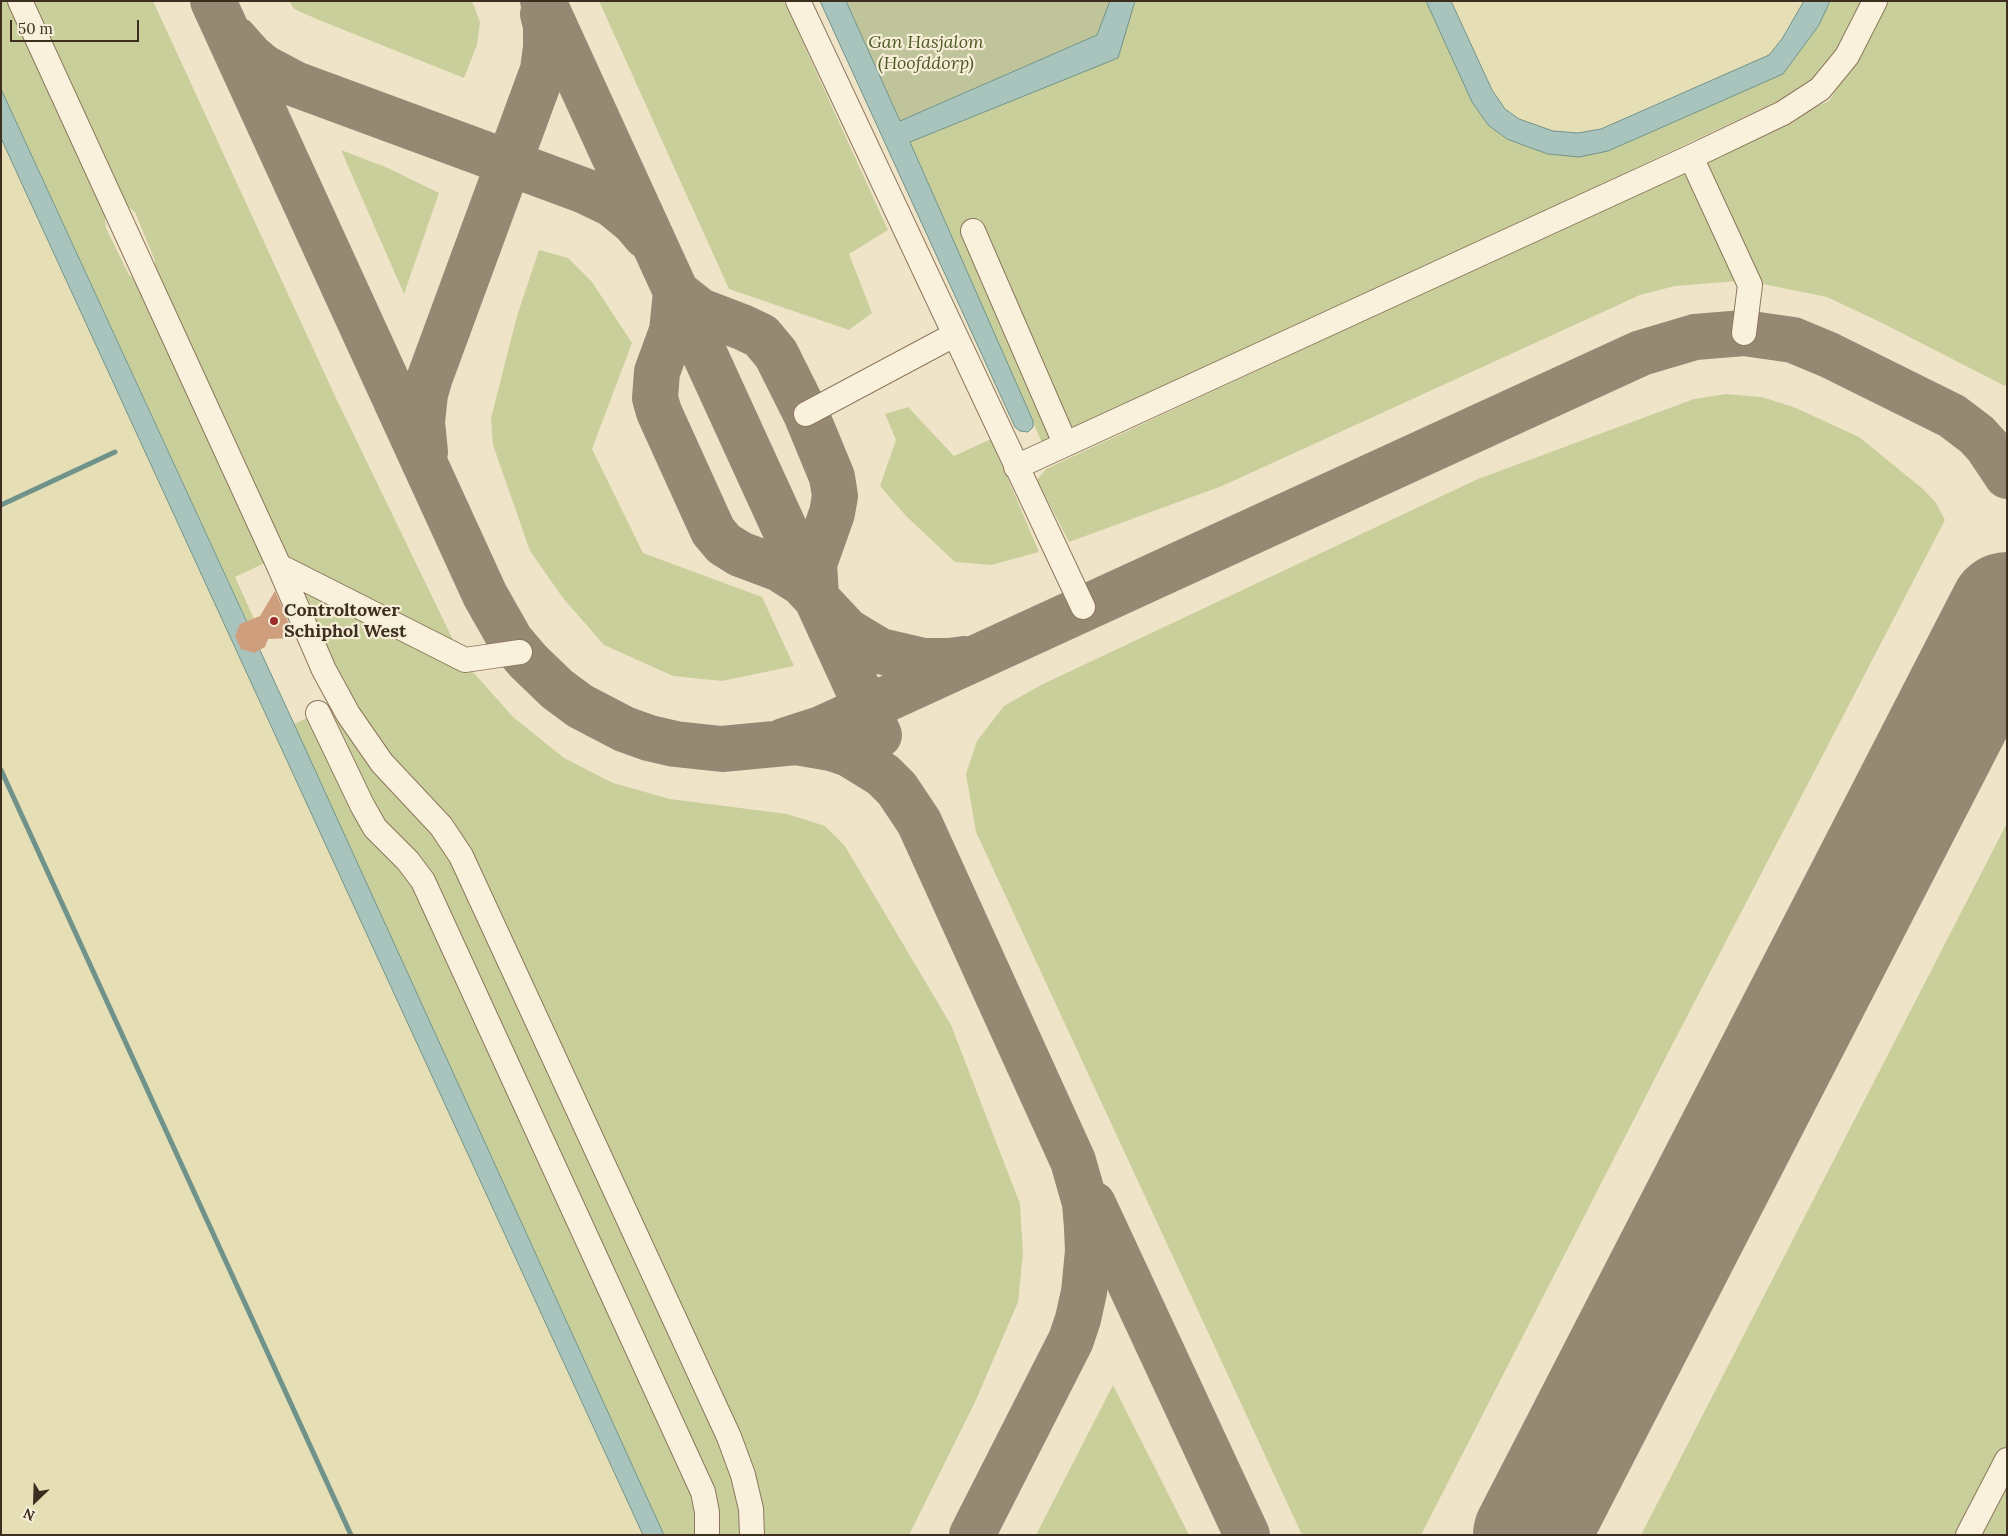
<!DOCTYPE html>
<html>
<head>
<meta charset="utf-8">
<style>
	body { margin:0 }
	#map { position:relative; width:2008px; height:1536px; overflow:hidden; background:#f0e4c8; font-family:Lora,serif }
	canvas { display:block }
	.frame { position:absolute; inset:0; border:2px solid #3d2e20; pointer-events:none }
	.north { position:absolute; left:10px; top:1476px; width:50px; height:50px; -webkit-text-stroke:4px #f7eed8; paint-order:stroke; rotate:204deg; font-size:14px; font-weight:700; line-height:20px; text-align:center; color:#3d2e20 }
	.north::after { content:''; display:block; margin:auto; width:18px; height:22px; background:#3d2e20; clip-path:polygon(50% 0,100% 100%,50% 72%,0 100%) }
	.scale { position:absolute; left:10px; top:20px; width:129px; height:22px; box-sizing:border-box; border:2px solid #3d2e20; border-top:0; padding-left:6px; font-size:15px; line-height:18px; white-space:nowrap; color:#3d2e20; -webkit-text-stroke:4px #f7eed8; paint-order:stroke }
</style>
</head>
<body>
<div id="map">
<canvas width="2008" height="1536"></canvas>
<div class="frame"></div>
<div class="north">N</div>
<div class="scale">50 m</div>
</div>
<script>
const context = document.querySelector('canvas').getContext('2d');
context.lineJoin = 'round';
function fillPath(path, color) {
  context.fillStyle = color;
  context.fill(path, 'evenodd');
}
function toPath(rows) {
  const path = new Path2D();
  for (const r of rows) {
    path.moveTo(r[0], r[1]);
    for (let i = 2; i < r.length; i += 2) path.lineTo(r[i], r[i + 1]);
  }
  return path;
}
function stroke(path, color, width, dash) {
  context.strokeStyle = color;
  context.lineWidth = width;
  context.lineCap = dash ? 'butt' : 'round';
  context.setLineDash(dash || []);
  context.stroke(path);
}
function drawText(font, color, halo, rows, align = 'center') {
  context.font = font + ' Lora,serif';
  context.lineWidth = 4.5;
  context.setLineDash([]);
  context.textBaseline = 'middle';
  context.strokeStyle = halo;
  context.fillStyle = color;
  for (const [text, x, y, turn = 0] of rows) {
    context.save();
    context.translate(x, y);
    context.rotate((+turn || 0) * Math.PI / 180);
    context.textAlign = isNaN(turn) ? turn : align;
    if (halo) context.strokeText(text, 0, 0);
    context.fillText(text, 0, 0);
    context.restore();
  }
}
const farmland = toPath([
	[1451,1,1804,1,1782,39,1769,55,1601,129,1578,133,1553,131,1539,126,1519,119,1505,108,1492,90],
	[1,139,306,801,643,1535,1,1535]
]);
const green = toPath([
	[1,1,11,1,103,202,106,228,129,275,142,285,269,561,235,577,255,621,247,621,1,88],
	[27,1,153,1,335,396,456,646,287,558,153,277,155,261,135,212,117,198],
	[289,1,472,1,480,22,477,45,464,78,319,20,294,9],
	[599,1,784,1,888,230,849,254,872,313,849,330,729,289],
	[1135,1,1426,1,1472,102,1488,125,1507,139,1531,148,1608,151,1783,74,1819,25,1830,1,1866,1,1826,68,1803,89,1085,428,1043,445,910,142,1117,58],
	[1886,1,2007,1,2007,382,2005,386,1878,321,1827,297,1753,282,1703,156,1829,101,1856,59],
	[341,150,388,168,439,193,404,294],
	[1687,170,1739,281,1675,286,1640,295,1222,486,1069,542,1037,480,1046,469],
	[539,250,568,258,592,282,632,343,592,449,643,553,762,597,794,666,722,681,673,676,604,645,563,598,530,551,493,445,491,418,517,316],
	[1726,394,1762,397,1796,408,1859,437,1923,489,1936,503,1945,520,1668,1053,1421,1535,1302,1535,976,832,966,774,977,741,1004,706,1041,685,1478,479,1694,399],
	[908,407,954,456,991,439,1039,552,991,565,955,562,907,517,880,486,896,440,885,414],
	[292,583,474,673,513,717,564,758,613,783,670,799,787,814,825,826,845,846,951,1025,1020,1204,1023,1253,1018,1302,976,1400,909,1535,760,1535,469,857,395,767,355,711],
	[335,705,446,844,735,1475,745,1535,712,1535,715,1504,387,834,321,711],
	[313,715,407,871,695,1497,698,1535,664,1535,294,724],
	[2007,823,2007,1449,1962,1535,1641,1535],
	[1113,1385,1189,1535,1036,1535],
	[2007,1487,2007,1535,1982,1535]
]);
const cemetery = toPath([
	[846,1,1110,1,1097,35,900,121]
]);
const water = toPath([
	[820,1,846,1,900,121,1097,35,1110,1,1135,1,1118,58,910,142,1033,421,1033,427,1028,432,1020,431,1015,427,820,1],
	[1426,1,1451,1,1492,90,1505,109,1519,119,1539,126,1553,131,1578,133,1601,129,1769,55,1782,39,1804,1,1830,1,1819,25,1783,74,1608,151,1579,157,1548,154,1531,148,1507,139,1488,125,1472,102,1426,1],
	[1,89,294,724,664,1535,643,1535,27,195,1,138,1,89]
]);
const stream = toPath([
	[1,505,115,452],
	[1,770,351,1535]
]);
const taxiway = toPath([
	[213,1,485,595,511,641,528,661,557,689,580,706,624,729,649,738,675,744,722,749,796,742,831,748,849,754,883,775,897,789,919,822,1073,1161,1085,1203,1087,1228,1088,1251,1084,1292,1078,1319,1071,1340,972,1535],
	[543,1,879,735],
	[235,39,251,57,263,67,295,84,585,191,612,204,634,222,646,236],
	[676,292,672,331,657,372,655,398,659,412,713,531,724,544,740,554,780,569,802,583,847,631,880,651,923,661,949,661,964,659],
	[676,292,700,311,742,327,761,336,776,354,806,414,832,477,835,496,832,513,814,564,816,596],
	[425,452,422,422,425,394,430,377,543,70,546,47,546,26,543,14],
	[784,741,821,729,1641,353,1695,337,1744,333,1793,340,1829,355,1952,416,1977,435,1987,446,2007,476],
	[1093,1204,1247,1535]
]);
const runway = toPath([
	[1531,1535,2007,610]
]);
const building = toPath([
	[275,591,295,638,268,639,265,647,254,653,241,649,235,636,240,624,260,616]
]);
const minor = toPath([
	[20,1,279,566,324,670,348,714,382,763,441,826,461,856,729,1437,743,1475,751,1509,752,1535],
	[798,1,1083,607],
	[1691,157,1750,285,1744,333],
	[973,231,1065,443],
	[806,414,954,335],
	[1016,467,1691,157,1783,113,1820,89,1847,56,1875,1],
	[279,566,465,660,520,652],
	[318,713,362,805,375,828,408,861,423,881,703,1492,707,1512,707,1535],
	[1968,1535,2007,1460]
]);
const markers = [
	[274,621,5,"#9e2a2b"]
];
const parkNames = [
	["Gan Hasjalom",926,43],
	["(Hoofddorp)",926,64]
];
const poiNames = [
	["Controltower",284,611],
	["Schiphol West",284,632]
];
fillPath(farmland, '#e6deb5');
fillPath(green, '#c9cf9b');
fillPath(cemetery, '#bfc49a');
fillPath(water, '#a9c4bc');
stroke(water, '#6f938a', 1);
stroke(stream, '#6f938a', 5);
stroke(taxiway, '#968974', 46);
stroke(runway, '#968974', 116);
fillPath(building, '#cf9f7d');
stroke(minor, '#8d765c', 26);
stroke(minor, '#faf1dc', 24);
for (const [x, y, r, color] of markers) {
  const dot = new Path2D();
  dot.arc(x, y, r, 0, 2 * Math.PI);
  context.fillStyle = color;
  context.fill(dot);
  stroke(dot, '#f7eed8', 2);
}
drawText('italic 18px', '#4d5a26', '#f7eed8', parkNames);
drawText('bold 18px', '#3d2e20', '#f7eed8', poiNames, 'left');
</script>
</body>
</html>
